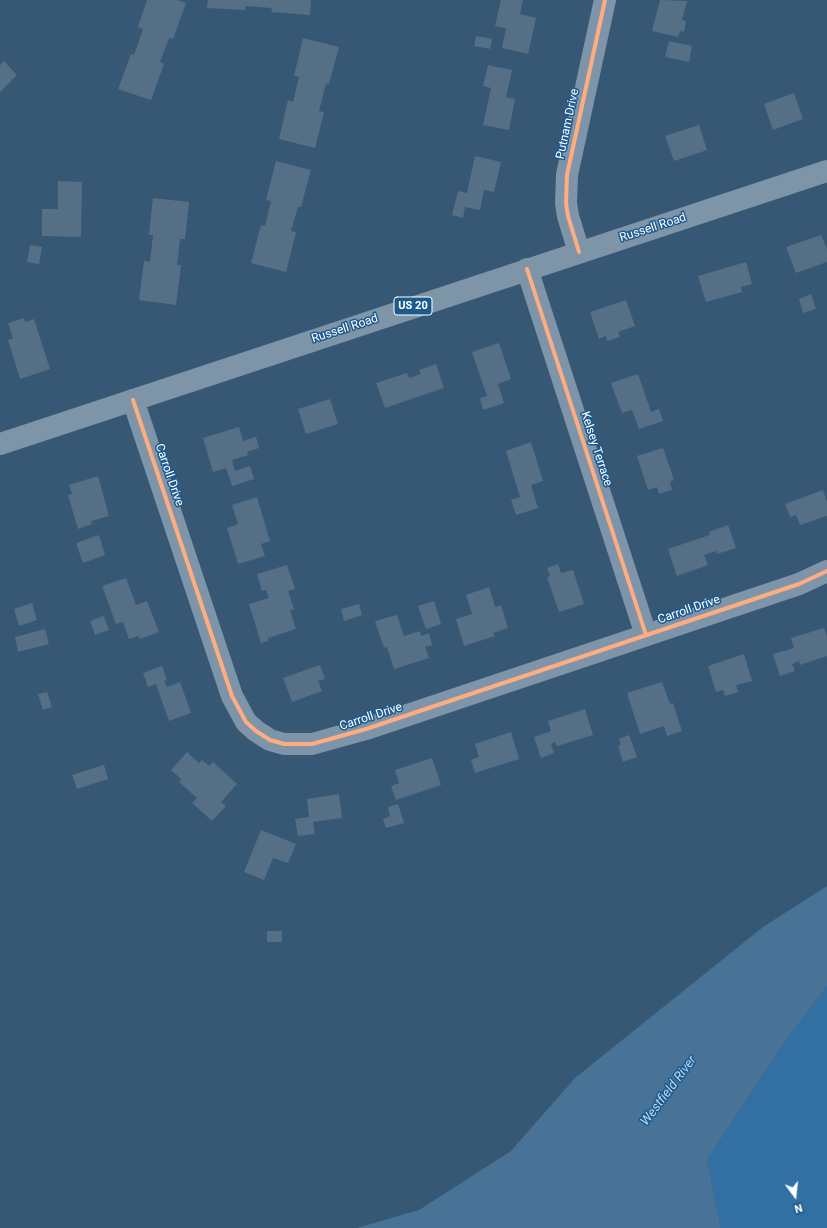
<!DOCTYPE html>
<html>
<head>
<meta charset="utf-8">
<style>
	body { margin:0 }
	#map { position:relative; width:827px; height:1228px; overflow:hidden; background:#375874; font-family:Roboto,sans-serif }
	canvas { display:block }
	.north { position:absolute; left:775px; top:1176px; width:40px; height:40px; -webkit-text-stroke:3px #1d5a8e; paint-order:stroke; rotate:165deg; font-size:11px; font-weight:700; line-height:16px; text-align:center; color:#fff }
	.north::after { content:''; display:block; margin:auto; width:14px; height:18px; background:#fff; clip-path:polygon(50% 0,100% 100%,50% 72%,0 100%) }
</style>
</head>
<body>
<div id="map">
<canvas width="827" height="1228"></canvas>
<div class="north">N</div>
</div>
<script>
const context = document.querySelector('canvas').getContext('2d');
context.lineJoin = 'round';
function fillPath(path, color) {
  context.fillStyle = color;
  context.fill(path, 'evenodd');
}
function toPath(rows) {
  const path = new Path2D();
  for (const r of rows) {
    path.moveTo(r[0], r[1]);
    for (let i = 2; i < r.length; i += 2) path.lineTo(r[i], r[i + 1]);
  }
  return path;
}
function stroke(path, color, width, dash) {
  context.strokeStyle = color;
  context.lineWidth = width;
  context.lineCap = dash ? 'butt' : 'round';
  context.setLineDash(dash || []);
  context.stroke(path);
}
function drawText(font, color, halo, rows, align = 'center') {
  context.font = font + ' Roboto,sans-serif';
  context.lineWidth = 3;
  context.setLineDash([]);
  context.textBaseline = 'middle';
  context.strokeStyle = halo;
  context.fillStyle = color;
  for (const [text, x, y, turn = 0] of rows) {
    context.save();
    context.translate(x, y);
    context.rotate((+turn || 0) * Math.PI / 180);
    context.textAlign = isNaN(turn) ? turn : align;
    if (halo) context.strokeText(text, 0, 0);
    context.fillText(text, 0, 0);
    context.restore();
  }
}
const green = toPath([
	[827,986,827,1228,721,1228,707,1160,787,1039]
]);
const water = toPath([
	[827,886,827,986,787,1039,707,1160,721,1228,357,1228,419,1210,511,1151,575,1078,763,927]
]);
const building = toPath([
	[147,0,177,0,186,3,173,39,169,38,160,62,164,64,151,100,118,89,131,54,134,55,143,29,138,27],
	[208,0,311,0,310,15,271,12,272,8,246,6,245,10,207,8],
	[501,0,523,0,520,14,536,18,528,54,502,48,506,28,495,26],
	[660,0,687,1,682,20,686,21,684,32,680,31,678,37,652,31],
	[476,36,492,39,490,49,474,46],
	[303,38,339,47,329,84,326,83,319,111,324,112,315,148,279,139,288,100,293,102,299,77,294,76],
	[669,41,692,46,689,62,665,57],
	[4,61,17,75,0,92,0,65],
	[488,65,512,70,506,97,515,99,509,130,483,125,491,88,483,86],
	[794,93,803,119,773,130,764,104],
	[699,125,707,150,674,161,665,136],
	[475,156,501,162,494,192,484,190,480,210,465,207,463,218,452,215,458,191,467,193],
	[276,161,311,170,301,207,298,207,291,231,296,232,286,272,251,263,261,225,265,226,271,201,266,200],
	[58,181,82,182,81,237,42,236,42,209,58,209],
	[153,198,189,202,185,239,180,239,177,265,181,265,176,305,139,300,144,261,150,262,153,235,149,235],
	[821,235,827,249,827,262,796,273,786,247],
	[30,245,42,247,39,264,27,262],
	[746,262,752,284,741,287,742,292,706,302,698,276],
	[811,294,816,309,803,313,799,299],
	[626,300,635,326,618,332,620,337,607,341,606,336,599,339,590,312],
	[24,318,25,322,34,319,50,369,20,379,8,340,13,338,8,323],
	[499,343,511,379,498,384,504,403,483,410,480,398,487,396,472,352],
	[436,364,444,388,385,408,376,383,407,373,409,378,421,374,419,370],
	[638,374,651,412,659,409,663,421,639,429,632,410,622,413,611,383],
	[330,399,338,424,306,434,298,409],
	[239,427,243,441,256,437,259,448,247,452,248,455,232,460,235,471,250,466,254,479,232,486,226,468,213,472,203,438],
	[531,442,543,481,531,485,538,508,516,515,511,500,520,497,506,451],
	[663,448,674,480,670,482,672,490,659,494,657,487,648,490,637,456],
	[98,476,109,516,91,521,92,524,78,529,68,495,72,494,69,485],
	[823,490,827,502,827,516,800,525,796,515,790,517,785,504],
	[257,497,270,541,261,544,265,556,238,564,227,528,238,524,232,505],
	[728,525,736,548,717,554,716,551,704,555,708,565,677,576,668,549,710,535,709,532],
	[99,535,105,555,83,563,76,543],
	[558,564,561,573,573,570,584,604,559,612,547,577,550,576,547,568],
	[287,565,295,589,288,591,294,609,290,610,296,629,268,638,268,641,261,643,249,604,269,598,266,590,262,591,257,574],
	[126,578,136,605,147,601,159,632,140,639,138,636,129,639,123,622,116,624,102,586],
	[489,587,495,607,501,605,508,628,493,633,495,636,464,646,456,619,472,614,466,595],
	[434,601,441,624,426,629,418,606],
	[32,603,37,620,19,626,14,609],
	[359,604,362,615,344,621,341,609],
	[397,615,404,636,420,631,421,636,429,633,432,645,425,647,429,658,394,669,387,647,384,648,375,621],
	[104,616,109,630,95,635,90,621],
	[824,628,827,636,827,656,800,665,799,661,792,664,795,671,780,676,773,654,794,648,791,638],
	[45,629,49,644,18,652,15,637],
	[744,654,752,681,736,685,738,692,725,696,723,690,716,692,708,666],
	[320,665,325,679,318,681,322,691,292,702,283,678],
	[162,666,167,680,164,681,167,687,180,682,191,713,169,721,156,684,148,687,143,673],
	[662,682,670,704,673,703,682,731,667,736,664,726,640,734,627,693],
	[47,692,52,707,43,710,38,694],
	[585,709,593,735,557,746,555,742,551,744,554,753,541,758,534,737,551,731,548,721],
	[511,732,519,759,475,773,471,760,479,757,475,744],
	[629,735,637,757,623,762,618,746,621,745,619,739],
	[187,752,199,763,202,760,209,766,213,762,237,784,221,802,226,806,212,821,192,803,197,798,179,782,181,779,171,770],
	[432,758,441,785,396,800,391,786,399,783,395,770],
	[104,765,108,779,77,789,72,775],
	[339,794,342,818,313,822,315,834,298,836,295,819,309,817,307,799],
	[398,804,404,823,386,828,383,819,390,816,388,807],
	[261,830,296,844,288,863,273,858,264,880,244,872],
	[267,931,282,931,282,942,267,942]
]);
const street = toPath([
	[579,252,568,216,566,203,567,175,605,0],
	[527,269,646,635],
	[133,400,232,696,246,722,256,731,270,740,284,744,312,744,366,729,799,584,827,571]
]);
const primary = toPath([
	[0,444,827,171]
]);
const cycleway = toPath([
	[579,252,568,216,566,203,567,175,605,0],
	[527,269,646,635],
	[133,400,232,696,246,722,256,731,270,740,284,744,312,744,366,729,799,584,827,571]
]);
const shields = [
	[413,306,38]
];
const shieldNames = [
	["US 20",413,306]
];
const streetNames = [
	["Putnam Drive",568,124,-78],
	["Russell Road",653,228,-18],
	["Russell Road",345,329,-18],
	["Kelsey Terrace",596,449,72],
	["Carroll Drive",169,475,71],
	["Carroll Drive",689,610,-19],
	["Carroll Drive",371,717,-18]
];
const waterNames = [
	["Westfield River",669,1091,-53]
];
fillPath(green, '#3270a4');
fillPath(water, '#497297');
fillPath(building, '#556f86');
stroke(street, '#7e94a8', 22);
stroke(primary, '#7e94a7', 22);
stroke(cycleway, '#ffac80', 4);
for (const [x, y, w] of shields) {
  const box = new Path2D();
  box.roundRect(x - w / 2, y - 9, w, 18, 3);
  context.fillStyle = '#1d5a8e';
  context.fill(box);
  stroke(box, '#fff', 1);
}
drawText('bold 11px', '#fff', null, shieldNames);
drawText('12px', '#fff', '#1d5a8e', streetNames);
drawText('italic 13px', '#b7d9f4', '#1d5a8e', waterNames);
</script>
</body>
</html>
